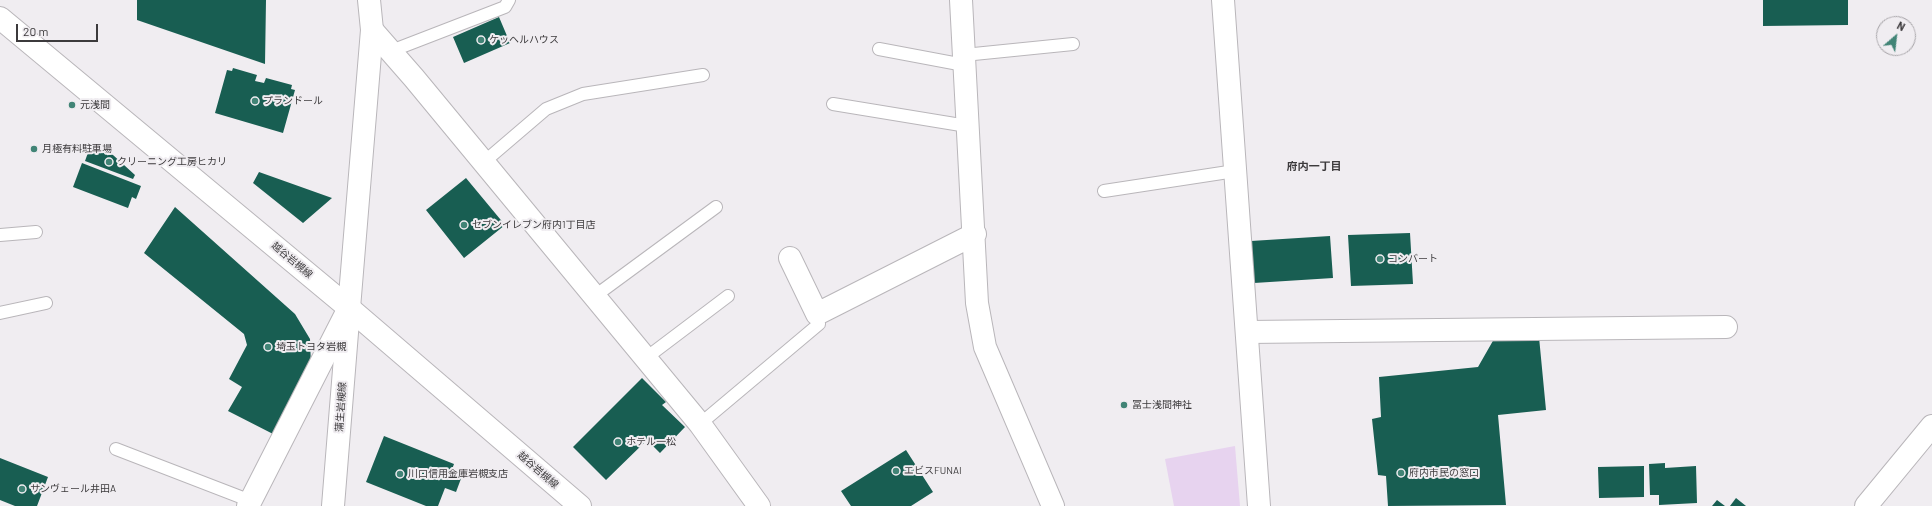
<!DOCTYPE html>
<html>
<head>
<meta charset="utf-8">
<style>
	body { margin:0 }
	#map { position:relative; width:1932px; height:506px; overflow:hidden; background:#f0edf1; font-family:Barlow,sans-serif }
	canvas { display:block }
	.north { position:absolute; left:1876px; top:16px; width:40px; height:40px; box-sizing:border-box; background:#f0edf1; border:1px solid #a8a5a9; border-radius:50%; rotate:28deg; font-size:11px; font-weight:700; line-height:16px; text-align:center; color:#3c3a3c }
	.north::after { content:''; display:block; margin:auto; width:14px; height:18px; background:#418476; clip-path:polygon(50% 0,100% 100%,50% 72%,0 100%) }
	.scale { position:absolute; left:16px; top:24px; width:82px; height:18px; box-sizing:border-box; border:2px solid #3c3a3c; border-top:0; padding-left:5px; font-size:12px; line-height:14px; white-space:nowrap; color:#3c3a3c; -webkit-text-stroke:3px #f0edf1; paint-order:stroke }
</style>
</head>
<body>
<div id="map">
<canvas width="1932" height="506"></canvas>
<div class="north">N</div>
<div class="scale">20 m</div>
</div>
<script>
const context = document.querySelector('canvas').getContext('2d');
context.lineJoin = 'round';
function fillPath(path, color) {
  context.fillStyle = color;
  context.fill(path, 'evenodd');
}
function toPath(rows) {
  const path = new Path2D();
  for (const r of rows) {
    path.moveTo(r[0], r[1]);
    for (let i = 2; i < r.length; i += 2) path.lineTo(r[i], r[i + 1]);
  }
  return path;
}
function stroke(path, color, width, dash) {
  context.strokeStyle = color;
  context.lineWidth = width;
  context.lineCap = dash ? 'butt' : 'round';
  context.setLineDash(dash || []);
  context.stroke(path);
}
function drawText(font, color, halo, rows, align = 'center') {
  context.font = font + ' Barlow,"Noto Sans JP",sans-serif';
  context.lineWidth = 4;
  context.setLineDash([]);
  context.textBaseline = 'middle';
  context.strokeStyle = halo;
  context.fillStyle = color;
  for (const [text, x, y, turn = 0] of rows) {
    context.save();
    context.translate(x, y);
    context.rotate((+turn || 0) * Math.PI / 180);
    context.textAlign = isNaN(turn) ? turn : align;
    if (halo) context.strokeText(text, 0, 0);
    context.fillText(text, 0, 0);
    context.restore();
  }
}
const green = toPath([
	[1235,446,1240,506,1174,506,1165,459]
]);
const building = toPath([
	[137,0,266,0,265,64,137,20],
	[1763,0,1848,0,1848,25,1763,26],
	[499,17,510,43,464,63,453,37],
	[233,68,257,75,255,81,264,83,266,78,292,85,291,89,295,90,283,133,215,113,227,70,232,71],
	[90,147,113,155,135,175,133,179,85,161],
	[82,163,141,186,136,199,132,197,128,208,73,187],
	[259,172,332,198,303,223,253,183],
	[466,178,505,225,464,258,426,210],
	[175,207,295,314,310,339,311,366,275,435,228,411,242,387,229,379,247,345,244,334,144,253],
	[1410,233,1413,284,1351,286,1348,235],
	[1330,236,1333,278,1254,283,1251,241],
	[1539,337,1546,410,1498,415,1506,505,1388,506,1386,476,1378,475,1372,419,1381,417,1379,377,1478,367,1494,339],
	[642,378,666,402,662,405,685,427,660,453,647,440,606,480,573,447],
	[384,436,454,464,451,472,462,476,456,492,445,488,438,506,426,506,366,482],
	[906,450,933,492,911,506,851,506,841,491],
	[0,458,48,477,37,506,15,506,0,500],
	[1665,463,1665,468,1696,466,1697,503,1659,505,1659,495,1650,495,1649,464],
	[1644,466,1644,497,1599,498,1598,467],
	[1736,498,1746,506,1730,506],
	[1717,500,1725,506,1712,506]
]);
const service = toPath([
	[879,49,964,65],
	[391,51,505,7,509,0],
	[964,55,1073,44],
	[833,104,967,126],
	[484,162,546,109,583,94,703,75],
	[1104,191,1235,171],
	[0,235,36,232],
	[595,296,716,207],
	[0,313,46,303],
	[646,358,728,296],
	[700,424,819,324,817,314],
	[116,449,251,501]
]);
const minor = toPath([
	[961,0,977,303,985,347,1053,506],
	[372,30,414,78,700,424,759,506],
	[790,258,817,314,975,234],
	[1247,332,1726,327],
	[248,506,349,308]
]);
const tertiary = toPath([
	[1223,0,1259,506],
	[349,308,372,30,369,0],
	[1866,506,1932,426]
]);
const secondary = toPath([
	[333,506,349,308]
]);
const primary = toPath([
	[0,18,349,308,580,506]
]);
const markers = [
	[481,40,4,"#418476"],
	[255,101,4,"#418476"],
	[72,105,4,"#418476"],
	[34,149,4,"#418476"],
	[109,162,4,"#418476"],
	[464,225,4,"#418476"],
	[1380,259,4,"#418476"],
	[268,347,4,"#418476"],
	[1124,405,4,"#418476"],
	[618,442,4,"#418476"],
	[896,471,4,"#418476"],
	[1401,473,4,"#418476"],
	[400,474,4,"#418476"],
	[22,489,4,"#418476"]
];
const poiNames = [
	["ケッヘルハウス",489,40],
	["プランドール",263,101],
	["元浅間",80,105],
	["月極有料駐車場",42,149],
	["クリーニング工房ヒカリ",117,162],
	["セブンイレブン府内1丁目店",472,225],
	["コンバート",1388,259],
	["埼玉トヨタ岩槻",276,347],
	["冨士浅間神社",1132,405],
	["ホテル一松",626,442],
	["エビスFUNAI",904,471],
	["府内市民の窓口",1409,473],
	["川口信用金庫岩槻支店",408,474],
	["サンヴェール井田A",30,489]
];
const streetNames = [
	["越谷岩槻線",292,260,40],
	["蒲生岩槻線",341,407,-86],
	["越谷岩槻線",538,470,41]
];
const neighbourhoodNames = [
	["府内一丁目",1314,166]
];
fillPath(green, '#e7d3ef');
fillPath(building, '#185e52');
stroke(service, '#b9b6ba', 14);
stroke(minor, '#b9b6ba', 24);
stroke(tertiary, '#b9b6ba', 24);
stroke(secondary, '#b9b6ba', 24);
stroke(primary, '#b9b6ba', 24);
stroke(service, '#fff', 12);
stroke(minor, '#fff', 22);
stroke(tertiary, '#fff', 22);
stroke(secondary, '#fff', 22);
stroke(primary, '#fff', 22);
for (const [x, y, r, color] of markers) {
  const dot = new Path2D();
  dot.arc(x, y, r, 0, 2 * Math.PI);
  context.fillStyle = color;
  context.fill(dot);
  stroke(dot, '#f0edf1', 1.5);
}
drawText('10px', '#3c3a3c', '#f0edf1', poiNames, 'left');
drawText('10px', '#3c3a3c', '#f0edf1', streetNames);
drawText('bold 11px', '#3c3a3c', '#f0edf1', neighbourhoodNames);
</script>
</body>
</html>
